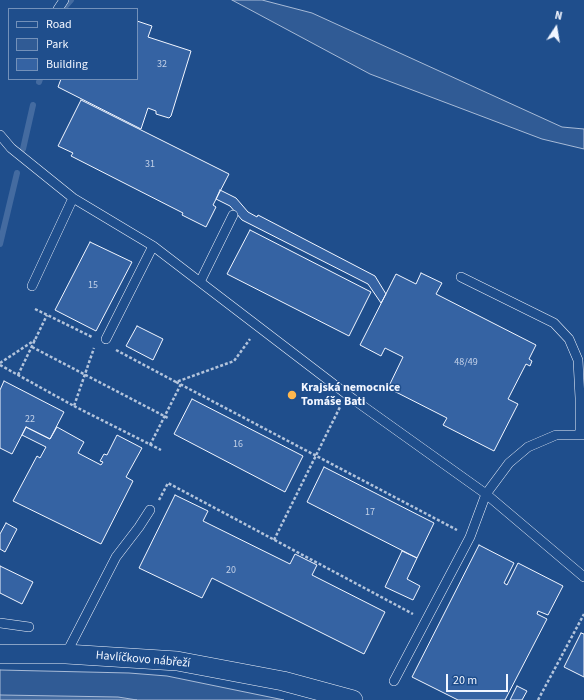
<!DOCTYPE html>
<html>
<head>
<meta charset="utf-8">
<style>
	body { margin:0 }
	#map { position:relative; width:584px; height:700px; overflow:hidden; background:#1f4e8c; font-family:"Source Sans 3",sans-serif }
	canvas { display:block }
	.legend { position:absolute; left:8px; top:8px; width:130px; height:72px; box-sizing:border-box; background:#1f4e8c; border:1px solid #7391ba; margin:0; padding:5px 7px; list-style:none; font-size:12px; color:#f2f6ff }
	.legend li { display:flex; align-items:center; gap:8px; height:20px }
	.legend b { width:20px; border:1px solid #7391ba }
	.north { position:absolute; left:536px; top:8px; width:40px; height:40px; -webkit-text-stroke:3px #1f4e8c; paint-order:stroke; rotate:12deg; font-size:11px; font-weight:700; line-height:16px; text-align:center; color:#f2f6ff }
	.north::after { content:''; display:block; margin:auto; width:14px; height:18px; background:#f2f6ff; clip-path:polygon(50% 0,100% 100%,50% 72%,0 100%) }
	.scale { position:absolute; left:446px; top:674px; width:62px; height:18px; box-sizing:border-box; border:2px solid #f2f6ff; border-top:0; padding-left:5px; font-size:12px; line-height:14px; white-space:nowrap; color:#f2f6ff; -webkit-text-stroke:3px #1f4e8c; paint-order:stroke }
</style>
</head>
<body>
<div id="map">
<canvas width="584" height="700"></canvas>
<ul class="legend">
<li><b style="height:5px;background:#1f4e8c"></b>Road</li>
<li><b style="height:11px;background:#305b95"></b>Park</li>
<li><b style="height:11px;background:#3563a3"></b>Building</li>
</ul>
<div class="north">N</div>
<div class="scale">20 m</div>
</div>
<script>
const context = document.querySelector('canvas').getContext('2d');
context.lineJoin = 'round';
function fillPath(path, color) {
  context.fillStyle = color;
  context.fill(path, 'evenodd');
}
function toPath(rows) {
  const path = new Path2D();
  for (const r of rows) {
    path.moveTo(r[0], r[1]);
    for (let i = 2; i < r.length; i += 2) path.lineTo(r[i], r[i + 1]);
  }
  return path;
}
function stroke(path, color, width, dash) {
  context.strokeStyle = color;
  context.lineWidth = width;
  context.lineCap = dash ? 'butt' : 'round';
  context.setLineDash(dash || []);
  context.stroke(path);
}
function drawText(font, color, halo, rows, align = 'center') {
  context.font = font + ' "Source Sans 3",sans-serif';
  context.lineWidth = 3;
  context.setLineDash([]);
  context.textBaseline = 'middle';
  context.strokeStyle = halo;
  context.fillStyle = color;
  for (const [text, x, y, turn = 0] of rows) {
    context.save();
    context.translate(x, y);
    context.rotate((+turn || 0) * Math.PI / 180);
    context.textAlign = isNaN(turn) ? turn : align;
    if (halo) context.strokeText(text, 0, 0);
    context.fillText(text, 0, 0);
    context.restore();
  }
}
const green = toPath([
	[232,0,262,0,312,13,562,127,584,129,584,149,542,139,370,74,232,0],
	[0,670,129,673,167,676,284,700,0,700,0,670]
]);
const water = toPath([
	[0,695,118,697,137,700,0,700,0,695]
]);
const stream = toPath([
	[63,9,71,0],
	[39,82,40,79],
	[23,149,33,105],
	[0,244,17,173]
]);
const building = toPath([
	[137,21,152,26,148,37,191,51,171,116,169,118,156,114,156,111,148,108,141,129,58,87,61,79,137,79,137,21],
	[81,100,229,174,213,205,216,207,206,227,182,215,183,213,71,156,73,153,58,146,81,100],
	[220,190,236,198,248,212,257,217,258,215,375,276,386,294,381,303,368,284,242,220,230,206,216,199,220,190],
	[250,230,371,292,349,336,227,274,250,230],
	[90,242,132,262,96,331,55,310,90,242],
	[421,273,442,283,436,294,536,345,529,359,532,361,530,366,526,364,508,399,518,404,494,451,443,425,447,418,388,388,403,357,385,348,381,356,360,345,396,274,416,284,421,273],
	[137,326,163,339,153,360,126,346,137,326],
	[4,381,64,412,50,439,26,427,12,454,0,448,0,390,4,381],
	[192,399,303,456,285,492,174,434,192,399],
	[26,427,50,439,57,427,84,442,78,453,101,465,103,462,100,461,104,454,107,455,117,435,142,448,126,477,133,481,101,544,13,501,37,456,40,458,46,447,22,435,26,427],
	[324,467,434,523,417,558,307,502,324,467],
	[175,495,208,511,203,521,290,564,295,554,317,565,312,575,385,612,364,654,212,578,202,598,139,568,175,495],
	[6,523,17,529,5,552,0,549,0,534,6,523],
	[479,545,514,563,504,583,507,585,518,563,563,586,548,615,538,611,537,614,547,619,505,700,458,700,412,677,479,545],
	[402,551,417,558,407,579,420,586,413,600,385,587,402,551],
	[0,566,33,582,22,604,0,593,0,566],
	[581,633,584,634,584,677,564,667,581,633],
	[517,686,527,691,522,700,510,700,517,686]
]);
const path = toPath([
	[35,309,92,337],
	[32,347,168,418],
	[116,350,176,382,234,361,250,339],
	[0,363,35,340],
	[0,365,74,406,94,348],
	[18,375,47,315],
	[176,382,457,530],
	[74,406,161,450],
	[150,445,181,384],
	[159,500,168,483,413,614],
	[274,540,340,407],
	[538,700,584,614]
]);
const lane = toPath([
	[58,9,64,0],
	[0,135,11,148,73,198,153,246,353,399,486,494,584,577],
	[461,277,554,323,569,339,578,360,580,398,580,435],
	[200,282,233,215],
	[32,286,73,198],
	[106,339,153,246],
	[0,623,29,627],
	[66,654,116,557,139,527,150,510],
	[394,681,470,537,486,494,509,463,528,447,556,435,584,435]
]);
const street = toPath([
	[0,654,66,654,177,661,283,681,353,700]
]);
const markers = [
	[292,395,5,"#ffb74d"]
];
const numberNames = [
	["32",162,65],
	["31",150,165],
	["15",93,286],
	["48/49",466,363],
	["22",30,420],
	["16",238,445],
	["17",370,513],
	["20",231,571]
];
const poiNames = [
	["Krajská nemocnice",301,388],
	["Tomáše Bati",301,402]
];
const streetNames = [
	["Havlíčkovo nábřeží",143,660,5]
];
fillPath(green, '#305b95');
stroke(green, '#a8bbd7', 1);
fillPath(water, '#446ba0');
stroke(water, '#a8bbd7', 1);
stroke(stream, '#446ba0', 6);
fillPath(building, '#3563a3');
stroke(building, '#f2f6ff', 1);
stroke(lane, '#f2f6ff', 10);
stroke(street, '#f2f6ff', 20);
stroke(path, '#b3c4dc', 2.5, [3, 2]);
stroke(lane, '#1f4e8c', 9);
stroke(street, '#1f4e8c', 19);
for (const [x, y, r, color] of markers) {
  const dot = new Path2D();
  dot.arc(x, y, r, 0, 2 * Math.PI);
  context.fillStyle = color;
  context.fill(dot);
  stroke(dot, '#1f4e8c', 1.5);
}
drawText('10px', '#c3d1e8', null, numberNames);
drawText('bold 12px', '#f2f6ff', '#1f4e8c', poiNames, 'left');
drawText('12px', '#f2f6ff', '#1f4e8c', streetNames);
</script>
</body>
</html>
